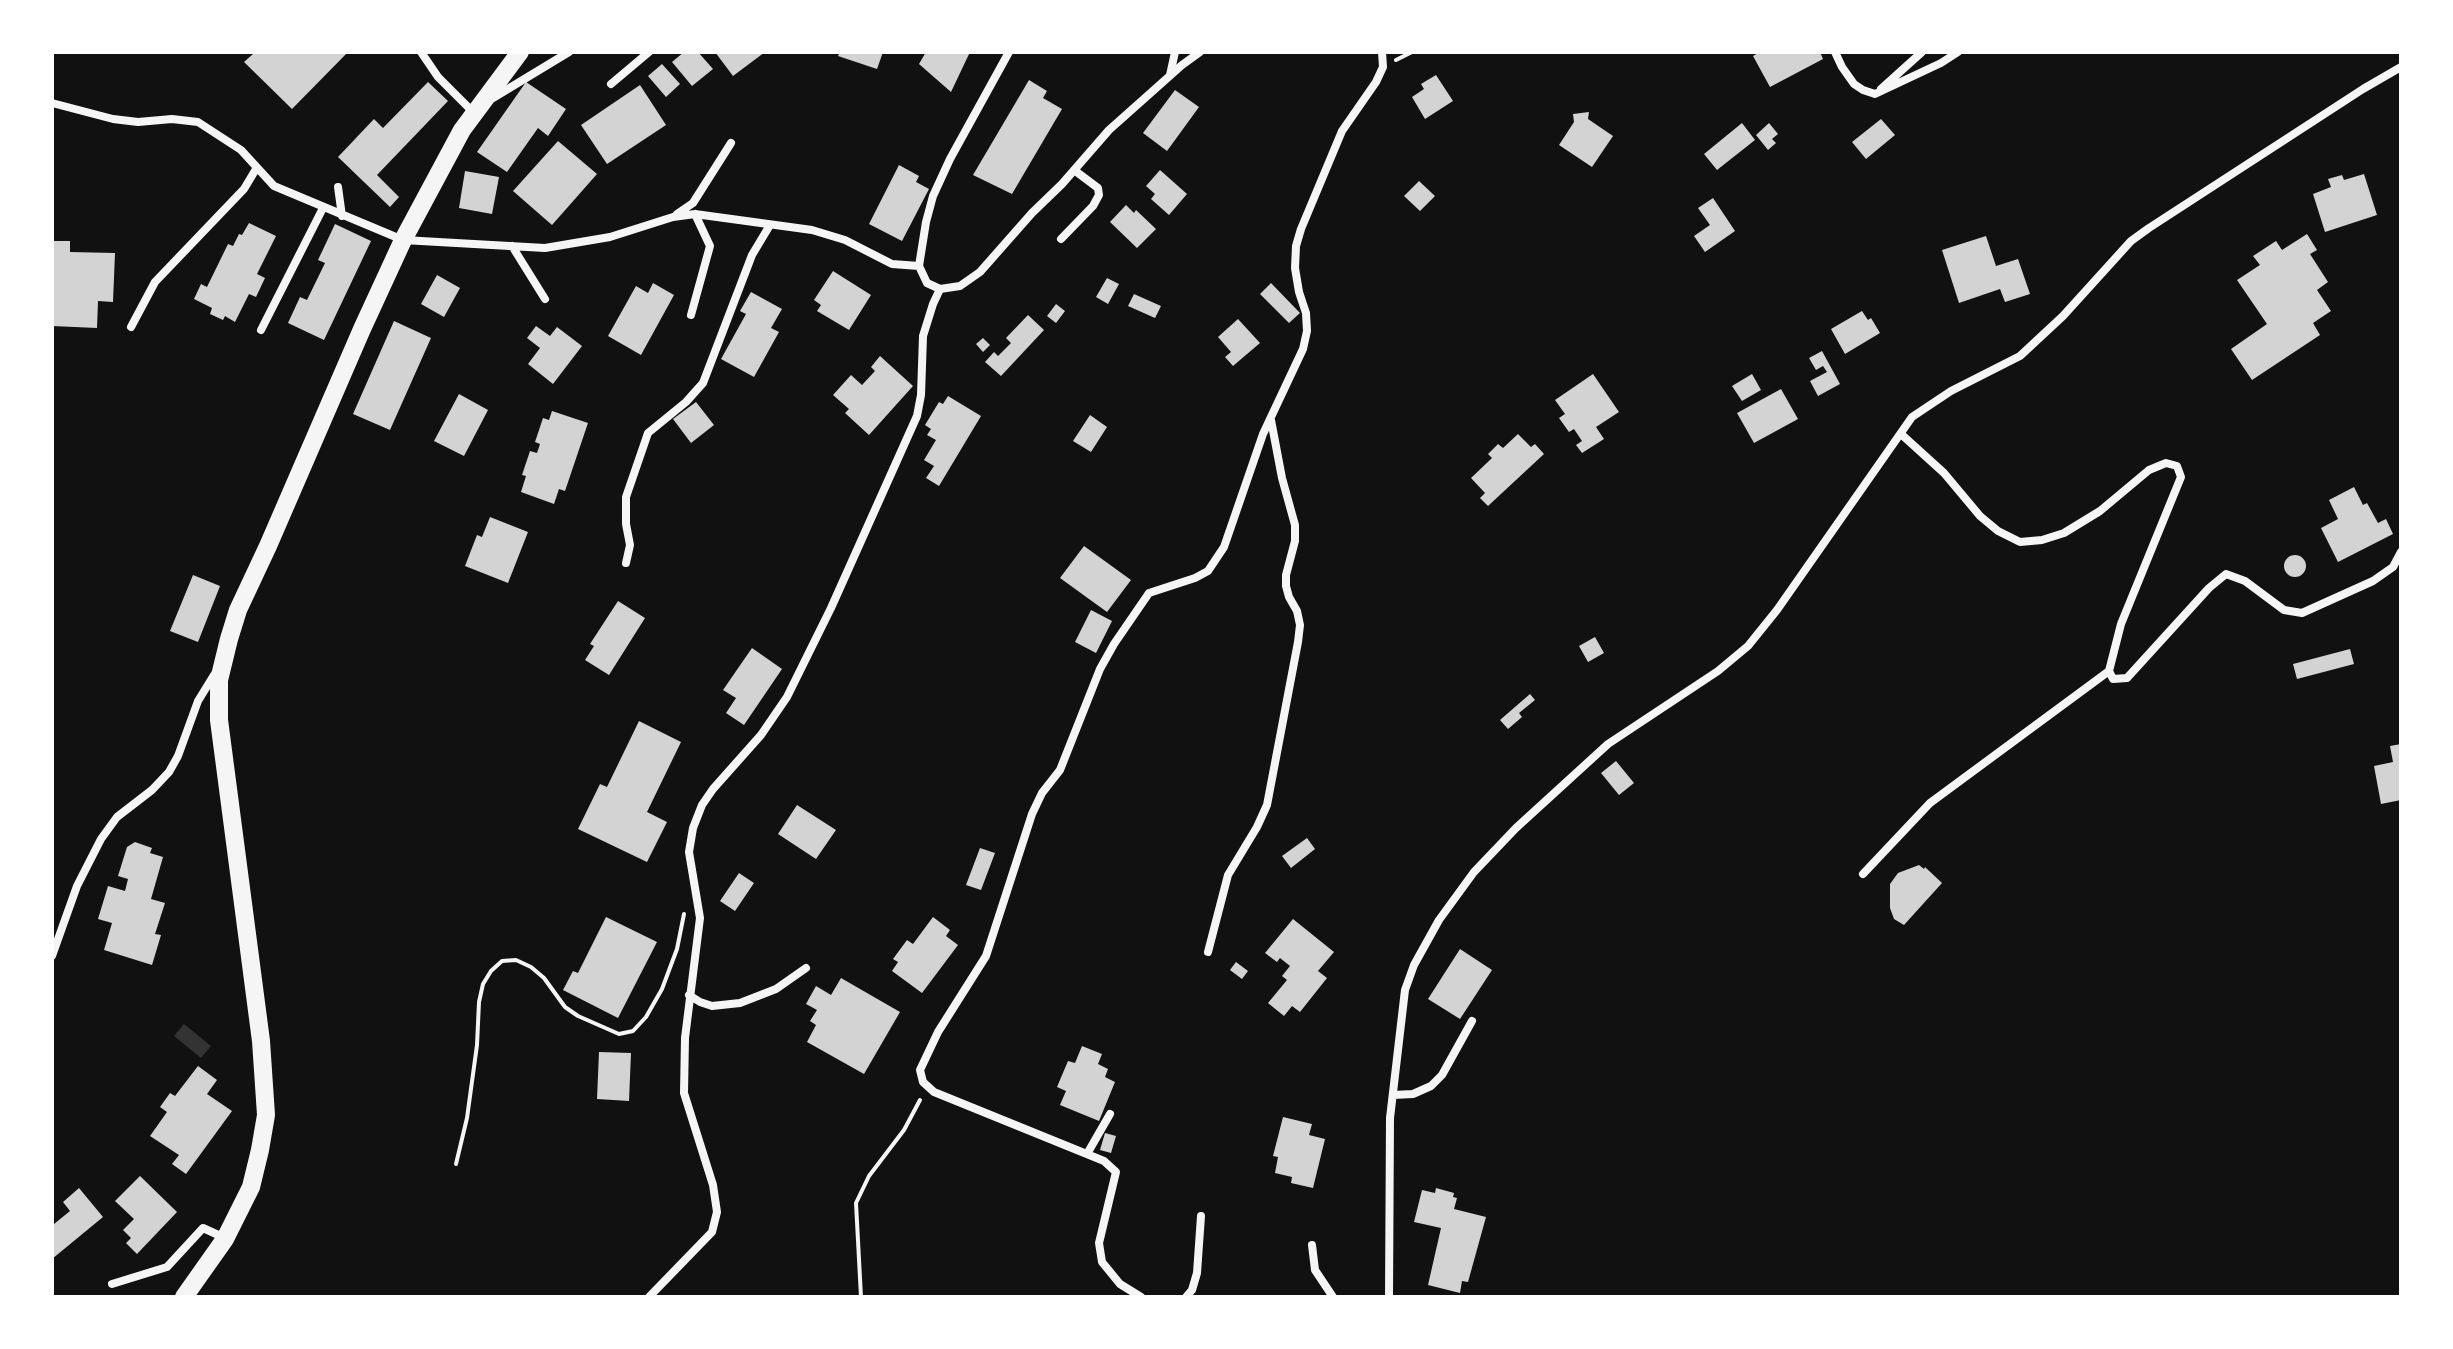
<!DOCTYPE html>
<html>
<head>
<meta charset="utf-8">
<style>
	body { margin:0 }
	#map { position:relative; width:2453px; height:1349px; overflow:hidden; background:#111; font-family:"Noto Sans",sans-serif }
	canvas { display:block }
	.frame { position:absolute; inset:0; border:54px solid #fff; pointer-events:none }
</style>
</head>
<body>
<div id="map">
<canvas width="2453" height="1349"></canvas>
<div class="frame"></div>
</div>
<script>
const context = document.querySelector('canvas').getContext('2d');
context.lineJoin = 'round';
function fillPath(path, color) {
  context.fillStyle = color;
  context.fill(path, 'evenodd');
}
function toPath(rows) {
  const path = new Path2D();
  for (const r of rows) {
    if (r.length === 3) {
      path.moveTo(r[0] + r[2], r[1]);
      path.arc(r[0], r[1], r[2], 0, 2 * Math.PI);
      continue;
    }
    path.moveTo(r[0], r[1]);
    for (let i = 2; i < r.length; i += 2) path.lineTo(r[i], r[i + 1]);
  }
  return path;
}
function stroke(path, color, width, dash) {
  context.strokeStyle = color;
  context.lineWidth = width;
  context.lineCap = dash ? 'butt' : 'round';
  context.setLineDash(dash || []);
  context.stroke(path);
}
const water = toPath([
	[184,1024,211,1046,201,1058,174,1036]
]);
const building = toPath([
	[251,52,348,52,292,109,244,62,253,54],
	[684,52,698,52,713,69,692,86,672,62],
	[715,52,765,52,733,76],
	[840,52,883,52,877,69,838,56],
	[926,52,970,52,951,92,919,64],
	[1760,52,1820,52,1823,59,1770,87,1753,56],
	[662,64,680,84,666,97,648,76],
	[1436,75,1453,101,1425,119,1412,97,1424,89,1421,84],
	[1029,80,1047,91,1043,98,1062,109,1012,194,973,175],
	[428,82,448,101,377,175,399,197,390,207,338,157,374,119,383,128],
	[526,82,566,109,548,136,538,128,507,172,477,152],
	[640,85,666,125,607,164,581,125],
	[1175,90,1199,107,1167,151,1143,133],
	[1589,112,1588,119,1613,136,1592,167,1559,145,1574,122,1573,114],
	[1881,119,1895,135,1866,159,1852,142],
	[1742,123,1755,140,1717,170,1704,154],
	[1769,123,1778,134,1772,139,1776,143,1768,150,1756,135],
	[558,141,597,174,552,225,513,191],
	[899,165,919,176,916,182,929,189,902,241,869,224],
	[1160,170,1187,194,1169,215,1151,199,1155,194,1146,186],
	[465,171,499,177,492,214,459,208],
	[2364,174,2377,215,2325,232,2313,194,2331,187,2328,179,2342,175,2344,180],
	[1419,181,1435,196,1420,211,1404,196],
	[1713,198,1735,231,1705,252,1694,236,1710,225,1698,208],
	[1126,205,1134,213,1136,210,1156,229,1137,248,1110,222],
	[249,223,276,236,257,274,265,278,256,297,249,294,235,322,225,316,223,320,210,314,212,308,194,299,201,284,207,287,228,244,233,246,239,234,242,235],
	[335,224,371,241,324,340,288,323,300,297,307,300,325,263,318,260],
	[2307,234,2317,250,2310,254,2328,282,2317,290,2331,311,2313,323,2320,335,2252,380,2231,349,2267,324,2237,280,2260,265,2253,256,2276,241,2282,250],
	[1986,236,1996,266,2018,259,2030,294,2005,302,2000,289,1959,303,1942,250],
	[52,241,70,241,70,252,115,253,113,302,98,301,97,328,52,326],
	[833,271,871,295,849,330,817,311,821,305,814,300],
	[437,275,460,288,444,317,421,304],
	[1107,278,1119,284,1108,304,1096,297],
	[653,283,674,295,641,355,608,336,636,286,648,293],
	[1271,283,1300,313,1289,323,1260,294],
	[751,292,782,309,771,328,779,332,754,377,721,359,746,314,740,311],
	[1134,294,1161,306,1155,318,1128,306],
	[1056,304,1065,311,1056,323,1047,316],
	[1862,311,1868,320,1871,318,1880,333,1845,354,1831,329],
	[1028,315,1044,330,1001,376,985,362,994,352,998,356,1011,343,1006,338],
	[1238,319,1260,343,1233,366,1225,357,1231,352,1218,337],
	[394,321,431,338,390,430,353,414],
	[536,326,550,336,557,327,582,346,553,384,528,364,540,348,527,338],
	[983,338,990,345,983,352,976,344],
	[1822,351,1840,384,1818,396,1810,381,1827,372,1823,366,1816,370,1809,358],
	[880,356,913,386,869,435,845,413,849,409,833,395,851,375,862,385,875,371,871,367],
	[1593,374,1619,412,1596,427,1604,439,1582,453,1576,445,1582,441,1574,429,1569,432,1559,418,1565,414,1555,400],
	[1752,374,1761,390,1742,401,1732,386],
	[1781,389,1798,419,1754,443,1737,413],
	[459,394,488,410,464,456,434,441],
	[948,396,981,416,939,486,926,478,934,466,924,460,936,440,927,435,931,429,925,425,939,402,943,404],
	[696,402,714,425,691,443,673,419],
	[552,411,588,423,565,491,559,489,554,504,521,492,526,476,522,475,530,451,537,453,540,444,535,442,543,418,549,420],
	[1090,415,1107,427,1091,452,1073,441],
	[1518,434,1531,447,1535,444,1544,454,1488,506,1480,498,1485,493,1471,478,1492,458,1488,454,1498,444,1503,448],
	[2354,487,2363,505,2367,503,2378,523,2386,519,2393,534,2338,562,2321,528,2338,519,2329,500],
	[490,517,528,532,508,583,465,566,477,535,482,537],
	[1084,546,1131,580,1107,612,1060,578],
	[2295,566,11],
	[193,575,220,586,198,642,170,631],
	[618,601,645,618,609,675,585,660,594,646,590,644],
	[1091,610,1112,621,1096,653,1075,642],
	[1595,637,1604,653,1588,662,1579,646],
	[752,648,782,669,744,725,726,713,736,698,723,690],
	[2350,649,2354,664,2297,679,2293,664],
	[1530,694,1535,700,1519,713,1522,717,1508,729,1500,720],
	[639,721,681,742,647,812,667,822,647,862,578,829,600,784,607,787],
	[2401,744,2401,800,2381,804,2374,766,2393,762,2390,746],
	[1616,761,1634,783,1619,795,1601,773],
	[797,805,836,830,816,859,778,834],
	[1307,838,1315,849,1291,868,1282,856],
	[135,842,152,848,150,853,163,857,151,899,165,903,155,934,161,935,152,965,104,950,112,923,98,919,108,886,125,891,128,879,118,876,127,847],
	[980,848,995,853,981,890,966,885],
	[1919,865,1924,869,1925,867,1942,883,1904,925,1894,919,1890,908,1890,884,1898,873],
	[739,873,754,883,735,911,720,901],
	[606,917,657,942,618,1018,563,990,573,971,578,973],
	[933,917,950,930,946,936,958,945,922,993,892,971,898,962,893,959,907,940,913,944],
	[1293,919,1334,952,1318,971,1327,978,1300,1012,1292,1006,1284,1016,1268,1003,1287,980,1282,976,1290,966,1280,958,1277,962,1265,953],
	[1460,949,1492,970,1460,1019,1428,999],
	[1236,962,1248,971,1242,979,1230,970],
	[841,978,900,1012,864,1074,807,1042,816,1025,810,1021,817,1010,806,1004,816,986,831,995],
	[1082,1046,1102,1054,1098,1064,1108,1069,1105,1077,1115,1082,1099,1121,1060,1105,1066,1091,1057,1087,1068,1061,1075,1063],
	[599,1052,631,1053,629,1101,597,1099],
	[198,1066,217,1080,207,1094,232,1111,186,1174,172,1164,179,1155,150,1136,167,1112,160,1107,170,1093,175,1096],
	[1283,1117,1312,1124,1309,1135,1325,1139,1313,1188,1291,1183,1292,1177,1275,1173,1278,1157,1273,1156],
	[1105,1133,1116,1136,1111,1153,1100,1150],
	[140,1176,177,1212,137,1254,126,1243,131,1238,123,1230,134,1219,115,1201],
	[79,1188,103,1217,52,1259,52,1222,54,1224,70,1211,63,1202],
	[1436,1188,1454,1193,1453,1197,1457,1198,1454,1209,1486,1217,1468,1282,1462,1281,1460,1293,1428,1285,1441,1228,1414,1222,1422,1190,1435,1193]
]);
const path = toPath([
	[1396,60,1412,52],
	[456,1164,467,1118,477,1045,479,1002,483,984,491,971,502,961,516,960,531,967,544,978,565,1007,578,1016,619,1034,633,1031,646,1017,662,989,677,949,684,914],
	[861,1297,856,1203,869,1176,904,1130,920,1100]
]);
const minor = toPath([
	[421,52,438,77,474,113],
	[1009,52,950,159,933,196,926,222,919,266,927,283,940,289,960,286,980,272,1032,213,1062,184,1109,130,1182,65,1200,52],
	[1835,52,1842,67,1854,84,1863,90,1875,94,1941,63,1958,52],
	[1170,75,1175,52],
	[611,84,649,52],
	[1881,89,1922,52],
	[493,98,569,52],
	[52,103,113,119,138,122,172,119,198,122,241,150,274,186,403,240,545,248,610,237,673,217,695,214,812,230,845,240,892,264,919,266],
	[338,187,342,216],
	[677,214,693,203,731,143],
	[1061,239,1093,206,1099,195,1098,188,1074,170],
	[512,246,545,299],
	[691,315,710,246,695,214],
	[131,327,155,282,244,189,256,169],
	[261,330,323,208],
	[1901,434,1944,473,1980,516,1998,531,2020,542,2042,540,2064,533,2100,511,2149,470,2166,463,2177,466,2181,477,2121,624,2109,671,2113,679,2127,678,2209,588,2226,574,2245,581,2284,610,2302,613,2373,581,2393,567,2401,552],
	[626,563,630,545,626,524,626,497,648,433,686,402,703,383,752,255,770,225],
	[1863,874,1930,803,2109,671],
	[1208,952,1228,875,1257,827,1267,805,1298,642,1300,625,1297,611,1289,597,1286,586,1286,575,1295,541,1295,525,1282,478,1271,420],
	[52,956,77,886,101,839,117,817,152,790,169,772,178,756,198,701,214,675],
	[689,995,700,1002,712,1006,740,1003,776,989,806,968],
	[1393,1095,1413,1094,1431,1086,1442,1075,1472,1021],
	[1087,1154,1110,1114],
	[1312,1245,1315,1270,1333,1297],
	[112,1284,167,1267,203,1228,225,1238],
	[649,1297,712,1232,717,1212,713,1185,684,1093,685,1038,700,918,689,852,693,828,702,805,713,789,761,735,787,697,831,608,917,416,921,395,923,336,933,304,940,289],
	[1141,1297,1120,1284,1102,1262,1099,1243,1116,1172,1104,1161,934,1092,923,1082,920,1070,938,1032,986,956,1032,814,1042,793,1060,770,1100,669,1114,644,1149,593,1195,578,1208,571,1224,547,1263,434,1303,349,1307,331,1306,313,1299,292,1295,268,1296,246,1301,229,1342,131,1376,82,1383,67,1382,52],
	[1186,1297,1192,1290,1197,1273,1201,1216],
	[1389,1297,1390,1118,1405,990,1414,965,1439,920,1474,872,1516,828,1608,744,1718,671,1748,646,1777,610,1912,417,1951,391,2020,356,2063,316,2131,241,2149,228,2363,89,2401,67]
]);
const primary = toPath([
	[184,1297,225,1239,251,1187,260,1150,266,1115,261,1041,219,720,219,680,229,639,238,610,268,546,362,329,403,240,462,130,520,52]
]);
fillPath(water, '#333');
fillPath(building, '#d3d3d3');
stroke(path, '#f5f5f5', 4);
stroke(minor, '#f5f5f5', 8);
stroke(primary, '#f5f5f5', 18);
</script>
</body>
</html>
